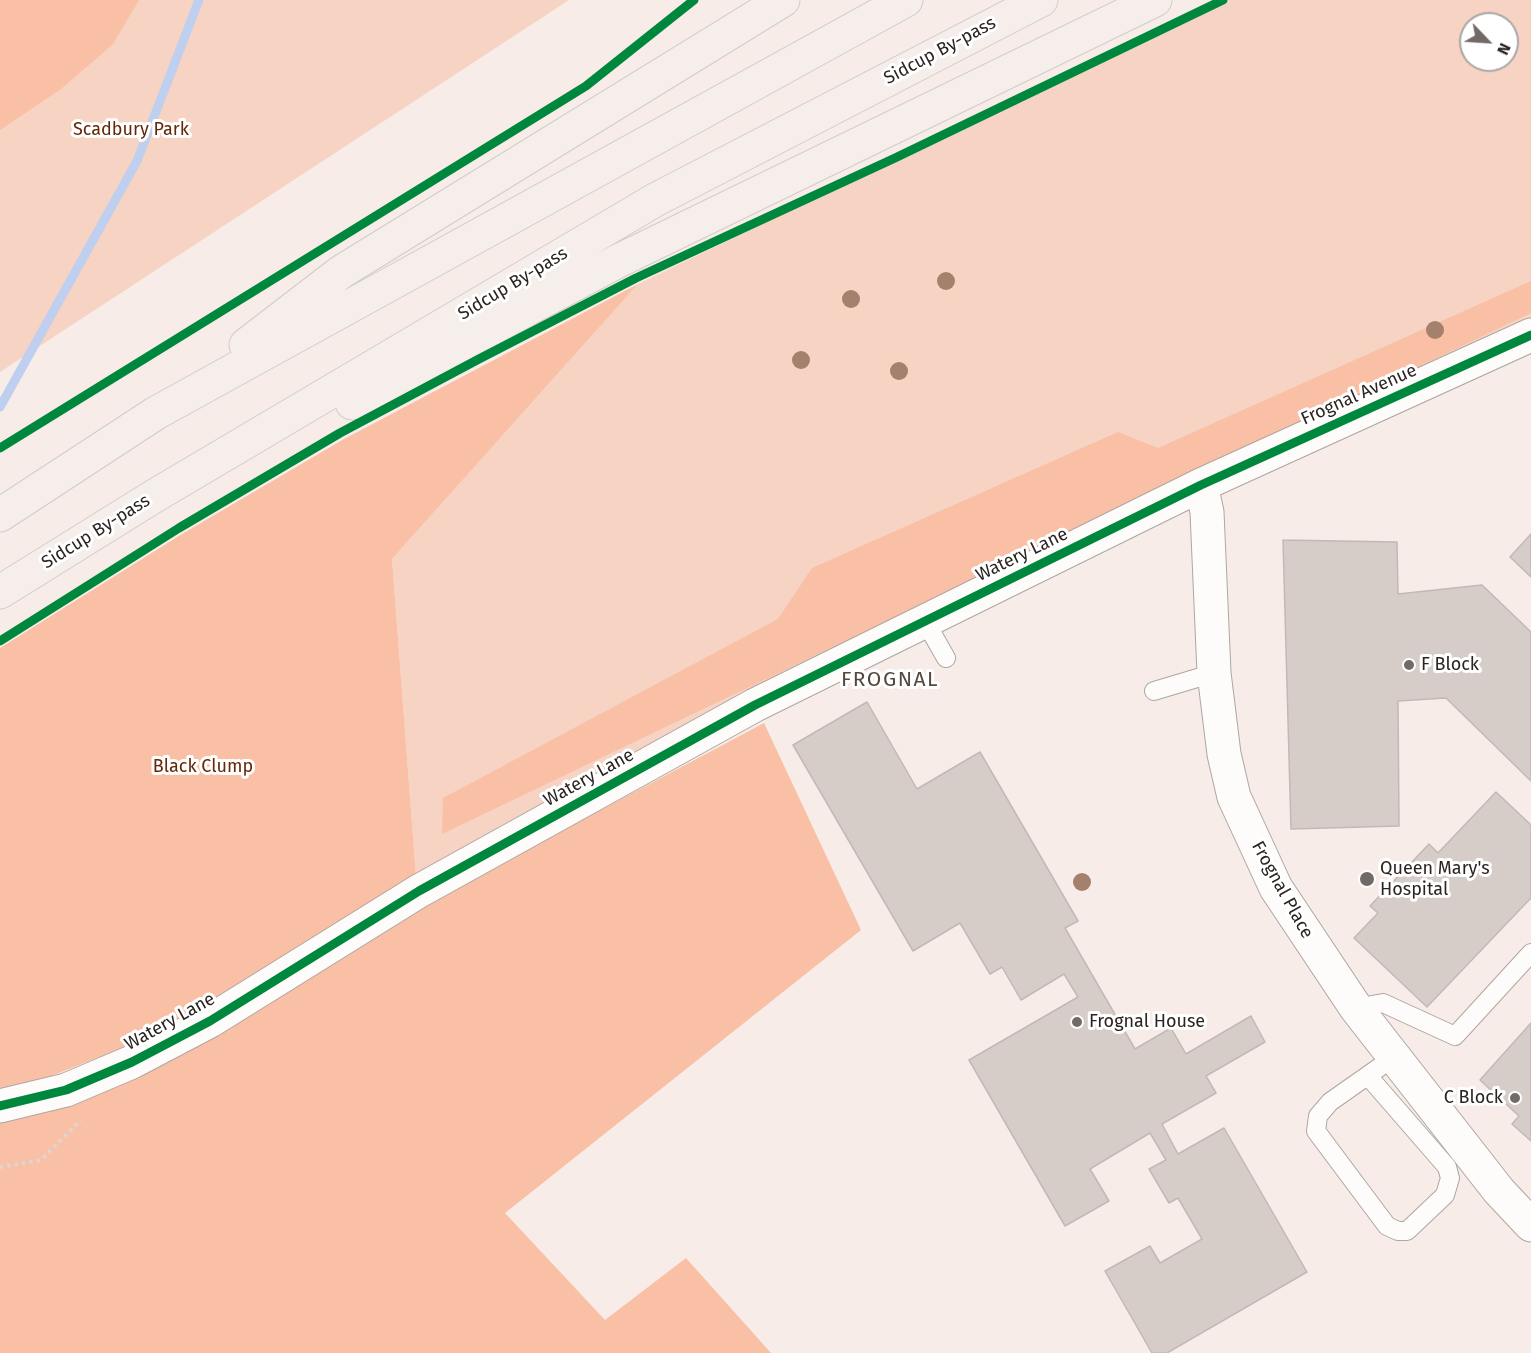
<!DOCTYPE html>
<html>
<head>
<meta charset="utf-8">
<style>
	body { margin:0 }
	#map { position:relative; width:1531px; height:1353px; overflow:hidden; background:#f7ece7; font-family:"Fira Sans",sans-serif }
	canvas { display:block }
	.north { position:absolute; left:1459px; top:12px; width:60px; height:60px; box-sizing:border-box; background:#fff; border:2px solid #aaa7a6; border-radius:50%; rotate:115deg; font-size:16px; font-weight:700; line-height:24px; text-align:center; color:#2b2421 }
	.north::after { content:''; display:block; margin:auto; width:21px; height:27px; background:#726a66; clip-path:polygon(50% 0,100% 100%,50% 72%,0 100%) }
</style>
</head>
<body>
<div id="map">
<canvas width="1531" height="1353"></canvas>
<div class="north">N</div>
</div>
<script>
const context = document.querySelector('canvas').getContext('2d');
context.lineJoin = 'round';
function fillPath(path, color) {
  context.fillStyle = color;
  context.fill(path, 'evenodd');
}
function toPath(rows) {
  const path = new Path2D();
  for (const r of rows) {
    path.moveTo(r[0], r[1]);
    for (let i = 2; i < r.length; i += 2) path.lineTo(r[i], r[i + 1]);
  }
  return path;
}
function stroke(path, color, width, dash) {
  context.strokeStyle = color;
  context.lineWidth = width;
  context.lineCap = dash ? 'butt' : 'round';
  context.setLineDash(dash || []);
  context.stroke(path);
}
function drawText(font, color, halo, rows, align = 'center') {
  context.font = font + ' "Fira Sans",sans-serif';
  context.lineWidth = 6;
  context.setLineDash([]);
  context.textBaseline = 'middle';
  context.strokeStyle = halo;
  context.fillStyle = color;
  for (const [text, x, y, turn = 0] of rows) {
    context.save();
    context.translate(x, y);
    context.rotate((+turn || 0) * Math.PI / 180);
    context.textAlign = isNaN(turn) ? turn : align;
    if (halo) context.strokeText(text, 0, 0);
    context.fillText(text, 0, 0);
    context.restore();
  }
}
const green = toPath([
	[0,0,569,0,0,372],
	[1229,0,1531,0,1531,334,416,877,392,559,638,284],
	[1471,24,1507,24,1507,60,1471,60]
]);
const forest = toPath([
	[0,0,139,0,113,44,61,89,0,130],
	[1531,281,1531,313,442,834,443,798,778,619,812,568,1118,432,1158,448],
	[638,284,392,559,416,877,205,1004,125,1047,51,1076,0,1090,0,648,182,534,344,439],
	[764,723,861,930,505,1213,605,1320,686,1258,771,1353,0,1353,0,1119,426,903]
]);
const stream = toPath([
	[0,407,137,161,199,0]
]);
const building = toPath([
	[1531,534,1531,577,1510,557,1531,534],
	[1283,540,1397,542,1398,594,1482,585,1531,632,1531,781,1446,698,1398,701,1399,826,1291,829,1283,540],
	[867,702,917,789,980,752,1078,921,1065,928,1135,1049,1171,1028,1186,1054,1251,1016,1265,1042,1206,1076,1216,1093,1162,1124,1178,1154,1224,1128,1307,1272,1167,1353,1152,1353,1105,1271,1150,1246,1160,1263,1202,1239,1178,1198,1169,1203,1149,1169,1166,1160,1150,1133,1090,1169,1109,1201,1065,1226,969,1060,1078,997,1064,974,1021,1000,1002,967,990,974,960,923,913,951,793,745,867,702],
	[1496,792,1531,825,1531,898,1427,1007,1354,938,1378,913,1370,906,1429,844,1438,853,1496,792],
	[1531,1023,1531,1141,1512,1124,1519,1116,1480,1080,1531,1023]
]);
const path = toPath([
	[0,1167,41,1160,81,1120]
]);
const service = toPath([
	[925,621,946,658],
	[1154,691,1214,673],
	[1356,1008,1383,1003,1455,1036,1531,953],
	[1368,1076,1447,1167,1450,1178,1445,1195,1407,1231,1398,1231,1387,1226,1316,1131,1318,1116,1330,1102,1394,1057]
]);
const minor = toPath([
	[1201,485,1207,512,1214,673,1224,754,1234,797,1276,888,1356,1008,1499,1191,1531,1225]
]);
const tertiary = toPath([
	[0,1106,66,1090,132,1062,210,1021,419,891,755,705,1201,485,1531,335]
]);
const trunk = toPath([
	[246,345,341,272,783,0],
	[352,403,618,261,1155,0],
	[0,515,156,413,906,0],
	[0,592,156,495,655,200,1041,0]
]);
const cycleway = toPath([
	[0,448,586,86,694,0],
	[0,641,179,528,340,433,479,359,636,278,895,158,1223,0],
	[0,1106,66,1090,132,1062,210,1021,419,891,755,705,1201,485,1531,335]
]);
const trees = [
	[946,281],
	[851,299],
	[1435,330],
	[801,360],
	[899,371],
	[1082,882]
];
const markers = [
	[1409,665,6,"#726a66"],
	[1367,879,8,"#726a66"],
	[1077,1022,6,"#726a66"],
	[1515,1098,6,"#726a66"]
];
const streetNames = [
	["Sidcup By-pass",940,51,-28],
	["Sidcup By-pass",513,284,-31],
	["Frognal Avenue",1359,395,-24],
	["Sidcup By-pass",96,532,-32],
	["Watery Lane",1022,555,-26],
	["Watery Lane",589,778,-29],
	["Frognal Place",1282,890,61],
	["Watery Lane",170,1022,-29]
];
const parkNames = [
	["Scadbury Park",131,130],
	["Black Clump",203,767]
];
const poiNames = [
	["F Block",1421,665],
	["Queen Mary's",1380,869],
	["Hospital",1380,890],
	["Frognal House",1089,1022],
	["C Block",1503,1098,"right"]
];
const quarterNames = [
	["FROGNAL",890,680]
];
fillPath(green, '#f6d3c3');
fillPath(forest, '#f9c0a6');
stroke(stream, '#becfef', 9);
fillPath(building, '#d6cdc9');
stroke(building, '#c2b9b6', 1.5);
stroke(service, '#ada6a2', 20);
stroke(minor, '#ada6a2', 35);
stroke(tertiary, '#ada6a2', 35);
stroke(trunk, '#d1ccca', 35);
stroke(path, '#dad8d6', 4, [3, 4.5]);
stroke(service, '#fefcfb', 18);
stroke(minor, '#fefcfb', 33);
stroke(tertiary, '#fefcfb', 33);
stroke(trunk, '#f6eeea', 33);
stroke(cycleway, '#00873e', 9);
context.fillStyle = '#a5806c';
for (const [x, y] of trees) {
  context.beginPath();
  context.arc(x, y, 9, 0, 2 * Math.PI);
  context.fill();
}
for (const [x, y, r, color] of markers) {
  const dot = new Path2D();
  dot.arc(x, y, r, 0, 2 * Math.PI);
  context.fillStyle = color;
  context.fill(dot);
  stroke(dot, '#fff', 2);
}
drawText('18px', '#2b2421', '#fff', streetNames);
drawText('18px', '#622807', '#fff', parkNames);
drawText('18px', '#2b2421', '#fff', poiNames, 'left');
context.letterSpacing = '1.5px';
drawText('21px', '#564740', '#fff', quarterNames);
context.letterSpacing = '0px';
</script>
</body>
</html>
